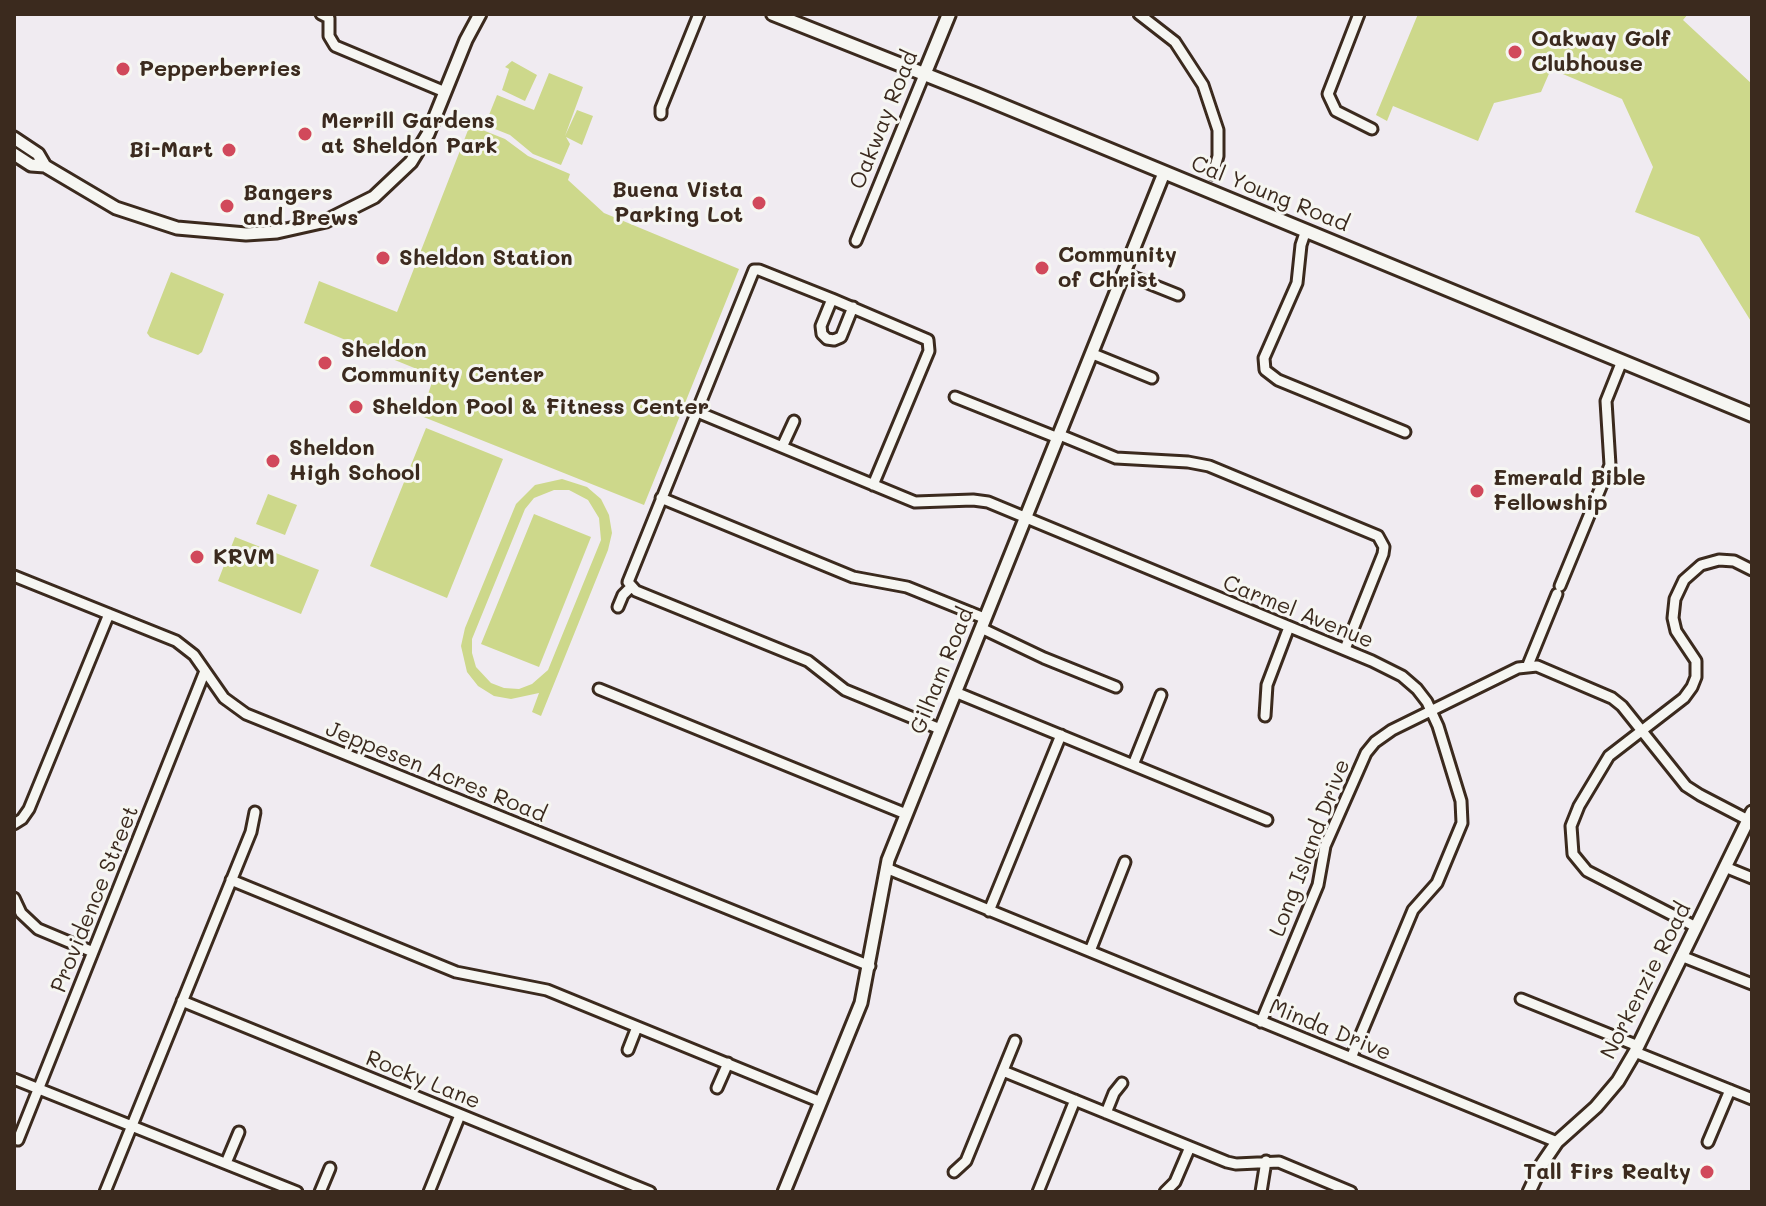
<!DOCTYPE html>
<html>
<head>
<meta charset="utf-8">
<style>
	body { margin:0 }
	#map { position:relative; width:1766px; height:1206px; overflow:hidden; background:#f0ebf1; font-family:Mali,sans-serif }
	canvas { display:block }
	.frame { position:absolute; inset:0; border:16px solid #3b2a1e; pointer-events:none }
</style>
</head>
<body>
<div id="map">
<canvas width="1766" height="1206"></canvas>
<div class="frame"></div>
</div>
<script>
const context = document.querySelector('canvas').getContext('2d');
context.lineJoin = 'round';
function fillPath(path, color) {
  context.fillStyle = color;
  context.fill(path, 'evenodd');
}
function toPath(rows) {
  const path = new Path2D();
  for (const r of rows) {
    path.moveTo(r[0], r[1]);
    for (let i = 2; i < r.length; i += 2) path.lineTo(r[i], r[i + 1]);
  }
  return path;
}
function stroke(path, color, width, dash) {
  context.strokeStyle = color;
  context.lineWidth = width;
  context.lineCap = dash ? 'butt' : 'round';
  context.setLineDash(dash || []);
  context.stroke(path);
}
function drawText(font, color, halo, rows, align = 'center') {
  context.font = font + ' Mali,sans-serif';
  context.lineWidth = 6;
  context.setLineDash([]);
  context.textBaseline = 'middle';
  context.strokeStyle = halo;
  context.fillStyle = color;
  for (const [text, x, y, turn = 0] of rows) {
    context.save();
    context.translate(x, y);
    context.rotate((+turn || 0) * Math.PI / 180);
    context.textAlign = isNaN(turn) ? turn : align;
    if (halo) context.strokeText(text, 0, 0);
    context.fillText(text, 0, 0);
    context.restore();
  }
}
const green = toPath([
	[1418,14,1688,14,1683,20,1752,84,1752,323,1699,237,1635,212,1653,167,1622,99,1551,69,1541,92,1494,103,1478,141,1393,106,1387,121,1376,115],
	[512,61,537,75,525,101,502,90,509,69,505,67],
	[549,73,583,87,565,136,577,110,593,116,582,145,566,137,570,144,561,165,533,154,510,135,485,125,497,95,534,110],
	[470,125,505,139,528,156,570,174,568,180,604,213,739,269,644,505,421,416,434,376,304,323,319,281,397,312],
	[171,272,224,294,202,352,198,355,150,337,147,333],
	[426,428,503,459,447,598,370,566],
	[562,479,587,487,601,499,609,515,612,533,608,550,541,716,532,712,539,693,511,699,494,696,478,686,467,672,461,646,465,628,516,504,535,485],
	[554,490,569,490,588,500,599,518,601,540,548,670,532,684,519,689,504,688,491,683,476,667,472,653,472,639,525,509,534,498],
	[268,494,297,505,285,535,256,524],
	[534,514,591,537,539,667,481,644],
	[235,537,319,570,301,614,218,581]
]);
const minor = toPath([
	[321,14,329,18,329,36,335,46,445,92],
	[1139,14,1175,42,1203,85,1218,130,1218,156,1213,174],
	[1359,14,1328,94,1336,111,1372,129],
	[661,114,661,108,699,14],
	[1306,230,1301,245,1297,283,1264,358,1265,370,1278,380,1405,432],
	[856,241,924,75],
	[1123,273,1178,295],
	[832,299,821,326,822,334,827,339,834,340,841,337,853,307],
	[1093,354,1152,378],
	[955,397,1058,438],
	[695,411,915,502,973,500,988,502,1372,661,1402,676,1417,689,1427,702,1438,726,1461,801,1462,823,1437,883,1413,910,1351,1058],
	[1060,435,1116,458,1188,462,1209,466,1378,536,1384,547,1383,554,1345,649],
	[782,447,794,421],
	[873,485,929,351,928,340,832,299,759,270,754,270,628,582,636,591,808,661,845,690,940,729],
	[661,498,853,577,907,587,984,618],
	[14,576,176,641,194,655,224,698,246,714,870,966],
	[1560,586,1610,465,1606,401,1622,361],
	[618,607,623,595,631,587],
	[981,628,1044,658,1116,687],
	[1528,665,1557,594],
	[599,689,906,814],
	[955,692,1267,820],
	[1265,716,1267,685,1289,627],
	[1133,765,1161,695],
	[14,824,22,819,29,809,109,614],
	[1725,867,1752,878],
	[886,868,1557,1142],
	[231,880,456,972,547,990,821,1102],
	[14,898,21,913,38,929,93,952],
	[989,911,1061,735],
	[1696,927,1587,871,1573,854,1571,826,1579,806,1609,756,1684,698,1692,687,1696,677,1696,661,1676,631,1673,618,1675,599,1684,580,1701,565,1719,560,1734,561,1752,570],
	[1090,951,1125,862],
	[1681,956,1752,984],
	[1521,999,1638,1046],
	[182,1001,650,1192],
	[1261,1022,1318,885,1325,846,1366,753,1375,742,1392,730,1518,668,1537,666,1612,698,1622,706,1686,786,1700,795,1748,820],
	[628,1050,637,1027],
	[1635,1052,1752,1099],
	[1003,1071,1227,1162,1236,1164,1279,1162,1351,1192],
	[14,1079,297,1192],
	[717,1088,728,1063],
	[1106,1113,1114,1093,1122,1083],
	[18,1140,205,671],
	[1708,1142,1730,1090],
	[226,1163,239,1132],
	[954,1172,966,1161,1015,1041],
	[105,1192,251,832,255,812],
	[320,1192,330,1168],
	[429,1192,460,1115],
	[1038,1192,1075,1100],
	[1165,1192,1175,1182,1190,1147],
	[1261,1192,1266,1161]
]);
const tertiary = toPath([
	[14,138,38,154,45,166],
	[14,154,31,165,45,166,116,208,177,228,246,234,277,232,326,221,374,197,411,162,428,134,466,40,480,14],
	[784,1192,861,1003,888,860,1164,173],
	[1529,1192,1542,1164,1557,1142,1596,1107,1618,1081,1635,1052,1752,812]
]);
const secondary = toPath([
	[773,14,977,95,1752,415],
	[924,75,949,14]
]);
const markers = [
	[1515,52,8,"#d1495b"],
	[123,69,8,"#d1495b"],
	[305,134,8,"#d1495b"],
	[229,150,8,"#d1495b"],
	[759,203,8,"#d1495b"],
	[227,206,8,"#d1495b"],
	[383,258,8,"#d1495b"],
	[1042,268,8,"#d1495b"],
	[325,363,8,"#d1495b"],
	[356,407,8,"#d1495b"],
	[273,461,8,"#d1495b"],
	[1477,491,8,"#d1495b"],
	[197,557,8,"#d1495b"],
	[1707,1172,8,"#d1495b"]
];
const poiNames = [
	["Oakway Golf",1531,39],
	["Clubhouse",1531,64],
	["Pepperberries",139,69],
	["Merrill Gardens",321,121],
	["at Sheldon Park",321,146],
	["Bi-Mart",213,150,"right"],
	["Buena Vista",743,190,"right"],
	["Parking Lot",743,215,"right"],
	["Bangers",243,193],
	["and Brews",243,218],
	["Community",1058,255],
	["of Christ",1058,280],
	["Sheldon Station",399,258],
	["Sheldon",341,350],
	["Community Center",341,375],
	["Sheldon Pool & Fitness Center",372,407],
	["Sheldon",289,448],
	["High School",289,473],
	["Emerald Bible",1493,478],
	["Fellowship",1493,503],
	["KRVM",213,557],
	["Tall Firs Realty",1691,1172,"right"]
];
const streetNames = [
	["Oakway Road",884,120,-68],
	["Cal Young Road",1270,194,22],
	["Carmel Avenue",1298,612,22],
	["Gilham Road",942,671,-68],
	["Jeppesen Acres Road",436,772,22],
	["Long Island Drive",1310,848,-69],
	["Providence Street",95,899,-68],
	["Norkenzie Road",1646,981,-63],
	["Minda Drive",1330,1030,22],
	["Rocky Lane",423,1080,22]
];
fillPath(green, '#cdd88b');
stroke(minor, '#3b2a1e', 15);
stroke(tertiary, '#3b2a1e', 17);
stroke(secondary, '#3b2a1e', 18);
stroke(minor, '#f6f6f2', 9);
stroke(tertiary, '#f6f6f2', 11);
stroke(secondary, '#f6f6f2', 12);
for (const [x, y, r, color] of markers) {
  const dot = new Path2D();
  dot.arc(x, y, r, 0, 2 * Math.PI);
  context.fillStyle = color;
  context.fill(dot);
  stroke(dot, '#f6f6f2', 3);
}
drawText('bold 22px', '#3b2a1e', '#f6f6f2', poiNames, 'left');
drawText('22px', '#3b2a1e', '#f6f6f2', streetNames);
</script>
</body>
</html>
